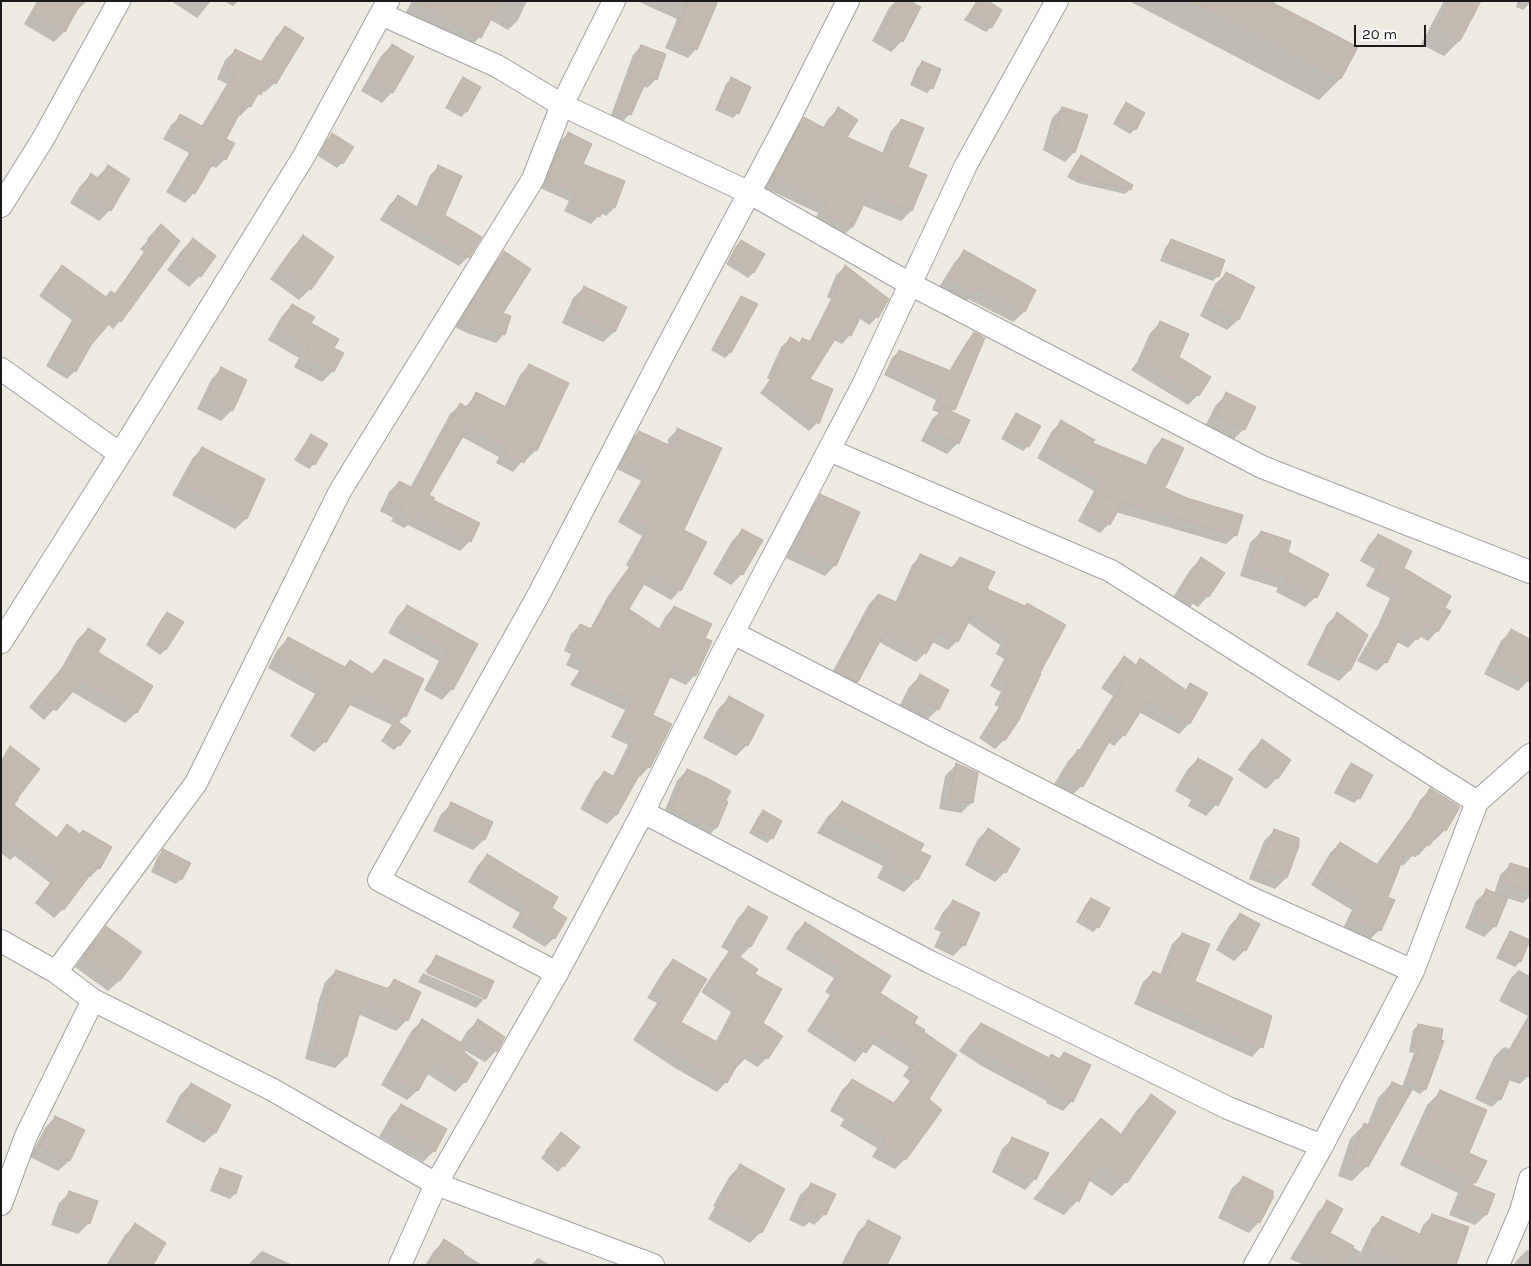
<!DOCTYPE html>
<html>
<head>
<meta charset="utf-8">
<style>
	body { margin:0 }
	#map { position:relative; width:1531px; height:1266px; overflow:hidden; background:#edeae1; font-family:Karla,sans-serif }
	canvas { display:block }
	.frame { position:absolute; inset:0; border:2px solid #1b1b1b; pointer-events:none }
	.scale { position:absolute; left:1354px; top:25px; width:72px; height:22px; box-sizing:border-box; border:2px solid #1b1b1b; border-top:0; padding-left:6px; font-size:15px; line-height:18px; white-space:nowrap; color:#1b1b1b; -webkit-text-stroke:4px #fff; paint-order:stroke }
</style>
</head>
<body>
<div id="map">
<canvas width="1531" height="1266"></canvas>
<div class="frame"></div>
<div class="scale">20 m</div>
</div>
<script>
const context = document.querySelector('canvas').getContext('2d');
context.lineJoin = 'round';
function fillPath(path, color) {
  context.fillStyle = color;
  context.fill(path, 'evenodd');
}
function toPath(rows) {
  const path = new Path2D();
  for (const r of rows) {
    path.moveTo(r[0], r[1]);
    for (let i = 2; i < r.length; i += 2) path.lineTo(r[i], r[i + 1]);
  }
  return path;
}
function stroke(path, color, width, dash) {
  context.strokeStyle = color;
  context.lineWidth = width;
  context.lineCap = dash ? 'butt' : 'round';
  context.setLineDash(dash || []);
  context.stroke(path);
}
const shadow = toPath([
	[37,1,87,1,74,13,64,32,54,42,24,24],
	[171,1,211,1,197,18],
	[224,1,238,1,233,6],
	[412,1,527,1,518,20,508,30,489,19,480,37,470,47,406,12],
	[637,1,714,1,696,49,688,58,665,48,677,19],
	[896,1,907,1,902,41,891,52,872,41,889,8],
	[977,1,985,1,1001,10,991,27,986,32,964,20],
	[1129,1,1267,1,1356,48,1340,79,1319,100],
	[1444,1,1480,1,1459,41,1444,56,1421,44],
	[1518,1,1530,1,1530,3,1523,10,1516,7],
	[286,27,275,83,265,92,262,90,250,106,240,116,238,114,225,139,225,159,216,168,211,166,194,193,185,203,166,192,189,153,163,139,171,125,181,116,201,127,227,84,217,79,225,60,235,51,260,63,276,37],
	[392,45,392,92,382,103,361,91,381,56],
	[641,46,656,79,647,88,643,86,630,114,621,123,610,118,633,55],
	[922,63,932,88,927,93,910,85,917,68],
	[464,78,480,87,466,112,461,117,445,108,459,83],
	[731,79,738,113,733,118,715,110,726,84],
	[1126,104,1135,129,1130,134,1113,124,1121,109],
	[1062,108,1074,152,1065,162,1043,150,1052,118],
	[838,109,845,138,882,154,891,131,901,120,907,168,925,176,911,211,901,221,862,205,852,227,842,237,813,223,818,213,763,187,794,129,804,119,822,129,828,119],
	[568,134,581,165,624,182,614,208,606,216,601,213,591,224,564,211,569,201,540,188,560,141],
	[331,135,342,163,337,168,318,156,326,140],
	[1081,156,1130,189,1125,194,1078,183,1067,177,1076,162],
	[108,167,110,210,99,221,70,203,80,186,91,175,96,178],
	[439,167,444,216,480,238,468,257,459,266,380,220,389,205,398,197,416,208,430,175],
	[161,226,120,321,113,329,107,324,90,345,75,371,67,379,46,366,72,320,39,296,54,275,62,267,106,298,114,295,144,252,140,249],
	[303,237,310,289,299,300,270,279,292,248],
	[193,239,215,256,200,276,189,287,167,270,182,250],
	[741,241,753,273,748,278,726,264,736,246],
	[1171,241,1218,276,1213,281,1160,261,1166,246],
	[965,252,1034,291,1024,312,1013,322,968,299,964,303,938,289,954,263],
	[504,253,501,314,504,334,496,343,467,333,455,327,496,261],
	[845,267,877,317,869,325,859,318,850,335,842,344,833,340,808,379,832,390,817,423,809,431,760,393,770,380,767,378,781,347,790,339,798,343,802,340,809,342,831,299,827,297,836,275],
	[1226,274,1254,288,1238,320,1227,330,1200,316,1215,284],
	[584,288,625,307,614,332,603,342,562,323,573,298],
	[742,297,756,305,730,353,725,358,711,350,737,302],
	[292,305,333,348,333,371,322,382,294,367,299,358,268,340,282,316],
	[1160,323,1177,357,1198,395,1188,405,1131,370,1137,362,1150,333],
	[974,334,954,409,951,412,958,443,947,454,921,441,932,419,939,413,932,410,936,400,884,375,892,358,899,351,949,371,967,341],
	[529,365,536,450,526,460,524,459,513,472,496,463,499,457,462,437,428,496,432,501,478,523,470,541,460,551,408,525,404,528,391,521,393,518,380,511,389,492,399,482,410,488,450,414,460,405,465,407,477,394,504,408,520,375],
	[221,369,232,410,221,421,197,409,211,380],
	[1227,394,1244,429,1233,440,1205,426,1216,405],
	[1017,414,1028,446,1023,451,1001,439,1012,419],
	[1061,422,1092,444,1145,466,1153,449,1162,439,1163,488,1236,535,1226,544,1116,512,1109,524,1100,533,1078,521,1094,491,1037,458,1052,431],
	[677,430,682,530,680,590,671,600,643,584,628,610,658,630,665,617,674,607,703,639,695,675,686,685,669,677,651,715,649,767,640,777,638,776,616,815,607,824,580,809,595,782,604,773,612,778,628,745,611,737,625,710,570,685,579,671,566,665,571,654,564,651,571,634,580,625,590,629,608,596,629,567,626,565,642,536,618,522,641,481,615,468,629,441,639,432,668,446,668,439],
	[312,435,314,464,309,469,294,460,307,440],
	[202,448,264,480,246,519,235,529,172,495,192,459],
	[821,496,835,565,825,576,786,558,810,507],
	[742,531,742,574,731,585,713,574,732,541],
	[1261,532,1286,552,1316,597,1305,607,1276,592,1278,588,1240,576,1250,543],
	[1378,535,1402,569,1443,608,1437,631,1428,641,1419,636,1408,648,1397,642,1386,662,1377,671,1357,661,1378,625,1390,598,1366,586,1375,569,1360,561,1369,545],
	[921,556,951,568,960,558,986,589,1024,607,1004,740,995,749,979,738,999,707,994,705,1001,692,990,686,1004,659,996,654,1000,645,967,622,957,641,948,650,932,642,925,653,916,662,879,642,857,682,848,690,828,680,869,604,878,595,895,603,912,565],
	[1201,559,1208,596,1198,607,1193,604,1186,612,1170,602,1190,570],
	[407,606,476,644,452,689,442,700,424,690,439,661,388,633,397,617],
	[167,613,182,622,165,650,160,655,146,645,162,618],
	[1337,614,1349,671,1339,681,1307,665,1327,624],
	[88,629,96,653,152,686,136,713,125,723,71,691,44,720,29,707,61,669,77,640],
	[1511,631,1528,681,1518,691,1484,674,1501,641],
	[288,639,344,668,350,662,371,675,384,661,405,716,398,723,399,745,394,750,381,741,392,725,348,704,325,742,314,752,290,736,315,694,268,668,277,650],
	[1124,658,1135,665,1141,660,1184,691,1190,685,1206,693,1189,724,1179,734,1139,712,1124,735,1114,746,1108,742,1082,786,1071,796,1053,786,1068,761,1079,750,1113,696,1101,688,1114,669],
	[920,676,938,709,927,720,900,705,909,687],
	[729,698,747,745,736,756,703,738,718,709],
	[1262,741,1290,760,1277,778,1266,789,1238,770,1251,751],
	[1198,759,1232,779,1216,805,1206,816,1188,806,1191,800,1175,791,1187,770],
	[956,765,972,802,961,813,939,809,945,776],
	[1351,765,1371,776,1359,798,1354,803,1334,793,1346,770],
	[687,770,724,801,716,828,706,838,661,819,677,781],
	[1,774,19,799,14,806,56,839,67,826,99,868,90,877,88,876,63,909,54,918,35,903,50,883,15,856,10,860,1,853],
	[1430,790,1445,830,1435,840,1433,839,1418,856,1415,853,1403,866,1400,864,1387,898,1393,901,1379,930,1369,941,1343,928,1352,910,1311,885,1330,853,1340,843,1376,865,1410,818,1420,800],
	[842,803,919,851,917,879,904,892,877,878,883,866,817,833,828,816],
	[452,804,492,822,484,840,473,850,433,831,441,814],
	[763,812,781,821,772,838,767,843,749,833,758,817],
	[988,829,1005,872,995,882,965,865,978,839],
	[1275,830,1298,846,1286,878,1275,889,1249,879,1264,841],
	[163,851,181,879,176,884,151,872,158,856],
	[487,856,550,909,554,938,545,947,512,927,520,913,468,882,478,865],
	[1511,864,1530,870,1530,896,1523,903,1507,898,1495,926,1484,937,1465,928,1476,901,1487,891,1494,894,1500,875],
	[1091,899,1098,927,1093,932,1076,922,1086,904],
	[953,901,964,945,953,956,934,947,941,932,934,929,943,912],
	[748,907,766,917,750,947,739,958,753,974,767,1058,757,1067,745,1059,737,1067,736,1066,726,1082,717,1092,675,1068,633,1040,657,1003,647,998,664,970,673,960,680,1023,715,1043,731,1012,701,992,721,962,730,952,721,947,738,918],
	[1240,915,1245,950,1234,961,1216,950,1230,925],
	[805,923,912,1024,927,1100,941,1110,905,1159,895,1169,872,1157,877,1148,840,1126,844,1119,830,1111,842,1090,852,1080,893,1104,910,1081,903,1076,909,1067,871,1043,855,1062,807,1031,830,995,825,992,834,978,786,949,795,933],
	[107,928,140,952,119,981,108,991,75,967,96,938],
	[1511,933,1529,941,1520,962,1515,967,1496,958,1506,938],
	[1182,934,1194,982,1261,1047,1252,1057,1134,1004,1143,982,1153,972,1160,975,1172,944],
	[437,956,492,982,485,998,476,1008,418,982,423,973,483,999,483,996,425,971],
	[1519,970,1530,976,1530,1070,1528,1076,1520,1084,1508,1080,1500,1099,1492,1107,1475,1099,1494,1057,1502,1049,1506,1047,1509,1049,1528,1016,1499,1001,1511,978],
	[336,971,386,989,394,981,407,1020,396,1031,358,1014,346,1057,335,1068,305,1059,318,1006,317,1006,325,982],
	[422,1021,460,1043,467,1031,478,1021,496,1051,485,1062,464,1050,463,1052,465,1082,455,1092,426,1073,417,1091,407,1100,381,1085,412,1030],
	[981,1024,1048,1059,1051,1056,1058,1059,1064,1053,1072,1101,1063,1111,1046,1103,1047,1101,980,1065,959,1051,971,1034],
	[1418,1025,1425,1089,1420,1094,1411,1089,1367,1166,1352,1181,1338,1176,1350,1139,1364,1125,1367,1126,1378,1098,1392,1083,1402,1087,1414,1053,1409,1052,1413,1030],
	[191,1084,229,1106,215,1133,204,1143,166,1122,180,1095],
	[1440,1092,1468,1153,1475,1182,1472,1186,1486,1215,1475,1225,1449,1215,1458,1193,1400,1165,1427,1105],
	[1151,1096,1174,1112,1126,1182,1112,1196,1088,1180,1077,1201,1064,1215,1033,1199,1087,1133,1101,1119,1120,1135,1137,1110],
	[402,1105,434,1151,423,1162,379,1137,391,1116],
	[55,1117,83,1131,69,1161,58,1171,30,1157,45,1128],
	[557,1138,578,1147,558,1172,541,1158],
	[1013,1138,1035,1179,1025,1190,992,1172,1002,1149],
	[740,1166,761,1232,750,1243,708,1219,715,1207,713,1206,729,1177],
	[221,1170,241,1177,235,1194,230,1199,210,1191,216,1175],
	[1243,1178,1259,1222,1249,1233,1218,1218,1232,1188],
	[811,1184,825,1214,814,1225,809,1222,804,1227,789,1220,800,1195],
	[70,1192,89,1223,78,1234,51,1225,59,1203],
	[1328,1202,1328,1233,1361,1252,1372,1228,1382,1218,1419,1235,1423,1225,1433,1215,1443,1265,1304,1265,1290,1259,1318,1212],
	[868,1222,886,1265,841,1265,858,1232],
	[136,1224,151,1265,106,1265,125,1235],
	[444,1241,482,1265,425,1265,434,1251],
	[1527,1250,1530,1251,1530,1265,1514,1265,1517,1260],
	[262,1251,293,1265,248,1265],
	[538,1258,551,1265,531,1265]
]);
const building = toPath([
	[40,1,82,1,65,32,33,14,40,1],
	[414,1,501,1,481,38,414,1],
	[688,1,718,1,697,50,673,39,688,1],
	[897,1,910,1,921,7,903,42,882,30,897,1],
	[977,1,988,1,1002,10,992,28,969,15,977,1],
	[1192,1,1270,1,1358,47,1341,79,1192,1],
	[1450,1,1481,1,1460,41,1436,28,1450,1],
	[285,26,304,38,276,84,269,80,261,95,258,93,251,107,245,104,226,139,235,143,226,160,218,155,195,194,175,182,197,144,172,130,180,114,204,127,235,74,226,69,235,49,262,62,285,26],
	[392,44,414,57,393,93,371,79,392,44],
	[641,45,666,54,657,80,648,77,631,115,617,109,641,45],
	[922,61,941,69,933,89,914,80,922,61],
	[463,77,481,87,467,112,449,102,463,77],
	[731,77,751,87,739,114,719,105,731,77],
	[1126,102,1145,113,1136,130,1117,119,1126,102],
	[838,107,858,120,847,137,887,155,901,119,924,128,908,167,927,175,912,211,869,194,853,227,823,213,827,203,773,177,804,117,826,129,838,107],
	[1062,107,1088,115,1075,153,1052,140,1062,107],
	[568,132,592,144,583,164,625,181,615,208,606,205,600,217,571,203,576,193,547,180,568,132],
	[332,133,354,147,343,164,322,150,332,133],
	[1081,155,1133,185,1131,190,1083,179,1071,172,1081,155],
	[108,165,130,179,111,211,80,192,91,173,99,179,108,165],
	[438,165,462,176,445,215,482,237,469,258,388,211,398,195,420,209,438,165],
	[161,224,180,241,121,322,115,317,91,345,76,372,52,358,79,312,46,288,62,265,106,297,111,291,115,294,151,244,147,240,161,224],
	[303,235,334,257,311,290,280,267,303,235],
	[193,238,216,256,201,277,177,259,193,238],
	[1171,239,1225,260,1219,277,1164,256,1171,239],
	[741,240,765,254,754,273,730,259,741,240],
	[964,250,1036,290,1025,312,978,288,976,293,947,278,964,250],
	[504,251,531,269,503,313,511,316,505,335,475,325,462,318,504,251],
	[845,265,889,299,878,318,865,308,851,336,841,330,810,379,833,389,819,424,767,384,777,371,775,369,790,337,800,343,802,338,812,342,838,290,834,289,845,265],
	[1226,272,1255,287,1239,320,1209,305,1226,272],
	[584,286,627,307,615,332,572,312,584,286],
	[741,296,758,304,731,353,715,345,741,296],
	[292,304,315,317,311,323,339,339,334,348,344,353,334,372,304,356,309,347,278,328,292,304],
	[1160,321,1189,334,1179,357,1211,377,1199,396,1140,360,1147,350,1160,321],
	[974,332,985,338,955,410,938,402,942,393,890,368,899,350,951,371,974,332],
	[529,364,569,383,537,451,531,448,524,463,504,453,508,447,469,426,429,495,435,498,433,500,480,523,471,542,418,515,415,519,400,511,402,508,389,501,399,481,413,488,460,403,468,408,476,392,508,408,529,364],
	[221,367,247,380,233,411,206,398,221,367],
	[1226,392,1256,407,1245,430,1215,415,1226,392],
	[942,407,970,420,959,444,931,430,942,407],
	[1016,413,1041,426,1029,447,1005,434,1016,413],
	[1061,420,1095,440,1093,443,1149,466,1162,438,1184,448,1165,488,1187,498,1243,515,1237,536,1102,496,1120,507,1110,525,1087,512,1103,481,1045,449,1061,420],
	[677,428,722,448,684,530,707,542,681,591,650,574,629,609,662,631,674,606,712,624,705,638,712,641,696,676,675,666,653,715,672,724,650,768,645,765,617,815,588,800,604,771,616,778,637,736,620,727,633,700,579,676,587,661,575,656,580,644,572,641,580,624,592,629,617,586,637,557,634,556,651,527,626,513,649,471,624,459,639,431,677,449,677,428],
	[311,434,328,444,315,465,299,455,311,434],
	[202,447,265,479,247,519,182,484,202,447],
	[820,494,860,512,836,566,796,548,820,494],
	[742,529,763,540,743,575,723,563,742,529],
	[1261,531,1291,541,1288,552,1329,574,1317,598,1285,581,1287,577,1250,565,1261,531],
	[1378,534,1412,551,1404,568,1451,596,1445,608,1451,611,1438,632,1427,625,1418,640,1403,631,1387,663,1366,652,1387,615,1398,588,1375,577,1383,559,1368,551,1378,534],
	[920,554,953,568,960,557,995,572,987,589,1025,606,1027,603,1066,625,1040,673,1041,674,1019,720,1005,741,987,728,1007,698,1002,696,1009,682,998,677,1012,649,1004,645,1008,636,974,612,958,642,939,632,926,654,885,632,858,682,836,671,878,594,899,603,920,554],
	[1201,557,1225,573,1209,597,1203,593,1197,602,1180,591,1201,557],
	[407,605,478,644,453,690,433,679,449,650,398,622,407,605],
	[167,612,184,622,166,650,150,640,167,612],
	[1337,612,1368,635,1350,671,1316,654,1337,612],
	[88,628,106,639,98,652,153,686,137,713,82,681,56,711,39,696,72,656,88,628],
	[1511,629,1530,639,1530,682,1494,663,1511,629],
	[288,637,345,667,350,660,374,675,384,659,424,679,406,717,357,693,326,743,300,725,325,683,277,657,288,637],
	[1124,656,1136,665,1140,658,1186,690,1190,683,1208,693,1190,724,1147,701,1125,736,1116,730,1083,787,1063,775,1078,749,1082,751,1123,684,1111,676,1124,656],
	[920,674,949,690,939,710,910,694,920,674],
	[729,696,764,715,748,746,713,727,729,696],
	[396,720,411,731,400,746,385,736,396,720],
	[1262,739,1291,760,1278,779,1248,759,1262,739],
	[10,746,40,769,13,804,57,838,67,824,80,834,83,830,112,847,100,869,96,867,64,910,43,894,58,874,23,847,20,852,1,837,1,762,10,746],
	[1198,758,1233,778,1218,806,1198,795,1201,789,1185,780,1198,758],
	[956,763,978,773,973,803,949,799,956,763],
	[1351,763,1373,775,1360,799,1338,787,1351,763],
	[687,769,707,778,731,791,726,800,728,802,717,828,671,809,687,769],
	[1430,788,1460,807,1446,831,1442,828,1429,846,1424,842,1415,857,1406,851,1388,897,1395,900,1381,931,1353,918,1361,900,1320,874,1340,842,1378,865,1420,806,1430,788],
	[842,801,924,844,920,851,931,856,918,880,889,864,896,852,829,819,842,801],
	[451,802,493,822,485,840,443,820,451,802],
	[763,810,782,821,773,839,753,828,763,810],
	[988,828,1020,849,1006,873,974,855,988,828],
	[1274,829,1299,838,1299,846,1287,878,1259,868,1274,829],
	[163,849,191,863,182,880,155,867,163,849],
	[487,854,558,897,552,908,567,918,555,939,520,918,528,904,476,872,487,854],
	[1510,863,1530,869,1530,892,1504,883,1510,863],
	[1486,889,1508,898,1496,927,1475,918,1486,889],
	[1091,898,1110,908,1099,928,1080,917,1091,898],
	[953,900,980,913,965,946,943,936,951,921,944,918,953,900],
	[748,906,768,917,751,947,731,936,748,906],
	[1240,913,1260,924,1246,951,1226,939,1240,913],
	[805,922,891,976,880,993,918,1017,914,1023,925,1030,924,1032,957,1055,929,1099,942,1110,906,1160,882,1147,886,1138,849,1116,853,1109,839,1100,852,1079,894,1103,919,1071,912,1066,918,1056,881,1033,866,1053,816,1021,839,984,834,981,843,967,795,939,805,922],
	[106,926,142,952,120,981,85,956,106,926],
	[1510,931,1530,940,1521,962,1500,953,1510,931],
	[1182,933,1210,944,1195,981,1272,1016,1263,1048,1143,994,1153,971,1164,976,1182,933],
	[730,950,758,969,755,974,782,989,763,1023,783,1036,768,1059,754,1049,748,1058,743,1055,727,1083,685,1059,642,1030,666,993,656,988,673,959,707,979,681,1022,719,1043,740,1002,710,982,730,950],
	[436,955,494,981,486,999,427,973,436,955],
	[336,970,389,989,394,979,421,992,408,1021,365,1002,363,1008,361,1008,347,1057,315,1048,328,996,327,995,336,970],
	[1530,1017,1530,1077,1501,1067,1530,1017],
	[422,1019,468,1047,464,1052,478,1063,466,1083,434,1063,418,1091,390,1075,422,1019],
	[478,1019,505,1037,497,1052,468,1035,478,1019],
	[981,1023,1049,1058,1051,1054,1060,1059,1064,1052,1091,1065,1073,1102,1055,1093,1056,1091,990,1055,968,1041,981,1023],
	[1418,1024,1443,1029,1441,1040,1444,1041,1426,1090,1407,1080,1419,1048,1413,1047,1418,1024],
	[1491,1071,1509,1081,1501,1100,1482,1092,1491,1071],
	[1392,1082,1412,1090,1368,1167,1351,1161,1364,1123,1374,1127,1392,1082],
	[191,1083,231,1105,216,1133,175,1111,191,1083],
	[1440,1090,1487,1110,1469,1153,1487,1161,1476,1183,1412,1151,1440,1090],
	[1151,1094,1176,1112,1127,1183,1098,1163,1079,1202,1045,1184,1101,1118,1123,1136,1151,1094],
	[401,1104,447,1129,435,1152,389,1126,401,1104],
	[55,1116,85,1130,70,1161,40,1146,55,1116],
	[561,1132,580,1147,564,1167,545,1152,561,1132],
	[1012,1137,1049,1153,1036,1180,1002,1162,1012,1137],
	[740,1164,785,1189,762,1233,718,1208,725,1196,723,1195,740,1164],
	[220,1168,242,1176,236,1194,214,1186,220,1168],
	[1243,1176,1273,1191,1273,1198,1260,1223,1228,1207,1243,1176],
	[811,1183,836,1194,826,1215,819,1211,816,1217,799,1209,811,1183],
	[1467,1183,1495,1194,1487,1215,1459,1204,1467,1183],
	[69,1191,98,1201,90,1224,61,1214,69,1191],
	[1327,1200,1343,1209,1330,1233,1354,1246,1344,1265,1332,1265,1300,1249,1327,1200],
	[1432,1214,1469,1227,1456,1265,1405,1265,1368,1247,1382,1216,1424,1236,1432,1214],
	[868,1220,901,1237,887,1265,845,1265,868,1220],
	[135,1223,166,1243,153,1265,127,1265,114,1257,135,1223],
	[444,1239,464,1252,457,1265,428,1265,444,1239]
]);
const street = toPath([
	[381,14,497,66,562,105,750,193,910,284,1262,467,1530,572],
	[1,206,43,139,119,1],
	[1,369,120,454],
	[829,450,1111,571,1477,802],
	[733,633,1251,898,1413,971],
	[1,642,120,454,304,156,388,1],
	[643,812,932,963,1228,1108,1322,1146],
	[1,941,56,972,93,1000,273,1090,436,1184,653,1265],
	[56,972,196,783,340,491,533,179,562,105,614,1],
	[557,973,379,880,539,594,664,353,787,122,848,1],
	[1,1204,26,1136,93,1000],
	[400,1265,436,1184,557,973,643,812,723,652,863,385,966,165,1057,1],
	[1255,1265,1322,1146,1413,971,1477,802,1530,755],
	[1498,1265,1521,1211,1530,1179]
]);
fillPath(shadow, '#0003');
fillPath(building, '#c2b9b0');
stroke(building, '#bfb2a3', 1);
stroke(street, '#a2a2a2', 24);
stroke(street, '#fff', 22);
</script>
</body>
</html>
